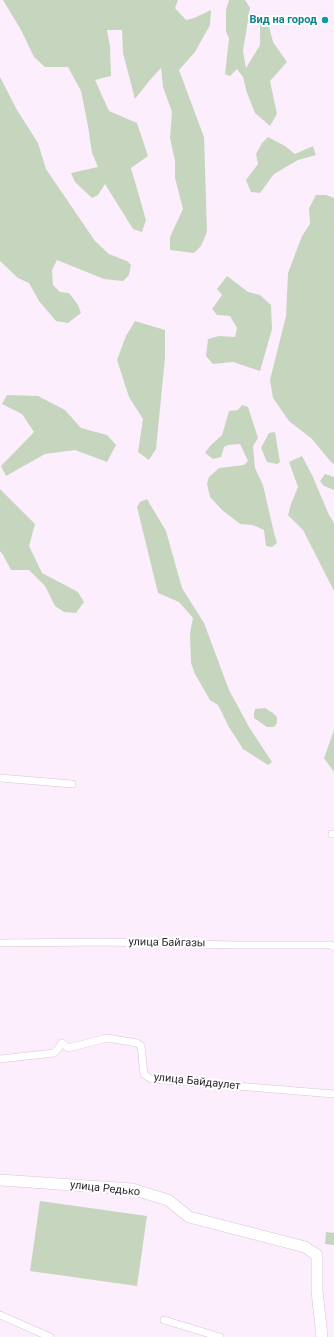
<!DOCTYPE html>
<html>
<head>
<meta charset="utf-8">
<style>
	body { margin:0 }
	canvas { display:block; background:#fceefd }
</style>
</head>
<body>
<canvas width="334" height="1337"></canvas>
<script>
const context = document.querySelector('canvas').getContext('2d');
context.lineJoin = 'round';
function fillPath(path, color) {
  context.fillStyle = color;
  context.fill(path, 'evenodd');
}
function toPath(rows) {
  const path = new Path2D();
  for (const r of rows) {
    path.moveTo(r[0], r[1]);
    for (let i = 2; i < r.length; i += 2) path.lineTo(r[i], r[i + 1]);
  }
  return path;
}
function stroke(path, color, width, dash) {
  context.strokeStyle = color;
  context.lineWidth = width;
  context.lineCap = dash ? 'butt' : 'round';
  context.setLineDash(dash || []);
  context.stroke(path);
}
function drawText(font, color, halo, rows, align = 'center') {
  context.font = font + ' Roboto,sans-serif';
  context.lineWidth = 4;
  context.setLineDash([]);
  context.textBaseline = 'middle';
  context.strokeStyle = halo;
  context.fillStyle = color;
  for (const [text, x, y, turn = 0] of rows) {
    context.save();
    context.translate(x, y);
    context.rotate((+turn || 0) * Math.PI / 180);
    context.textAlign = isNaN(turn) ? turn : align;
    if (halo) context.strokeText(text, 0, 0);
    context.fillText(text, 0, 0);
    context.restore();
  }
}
const green = toPath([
	[3,0,178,0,175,8,186,20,194,18,211,10,210,25,195,52,179,70,204,137,207,232,201,246,194,253,170,250,170,237,183,209,175,178,175,161,170,138,172,112,163,87,161,68,150,80,135,99,123,53,122,30,107,30,110,46,111,76,95,80,109,111,137,123,148,156,131,168,146,220,142,232,133,229,105,184,98,195,92,198,75,182,71,173,98,167,92,153,88,126,81,91,68,67,45,67,34,57,21,30],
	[229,0,245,0,250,8,243,51,246,68,260,45,260,20,266,14,273,42,287,62,270,81,277,114,270,126,255,113,247,93,243,77,237,69,230,76,225,74,229,38,226,32,226,10],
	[0,77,17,110,38,143,46,169,95,241,109,254,127,261,131,265,129,275,123,281,104,279,57,260,52,270,53,285,60,292,69,293,78,305,81,313,68,323,56,321,39,301,29,283,18,278,0,261],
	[268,137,285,146,295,154,313,146,316,155,298,160,274,174,260,193,251,192,246,180,258,164,256,154,262,143],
	[316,195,326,195,334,198,334,464,331,462,312,439,289,421,273,398,270,380,286,316,288,273,302,236,310,224,309,208],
	[227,276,248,292,260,295,271,305,272,329,260,371,233,362,213,364,206,356,208,339,219,336,235,337,237,328,230,316,217,315,212,309,222,295,217,289],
	[135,321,165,330,165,358,156,449,149,460,138,452,143,419,129,397,117,360,126,336],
	[7,395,38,396,65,410,81,428,107,435,116,445,107,462,75,450,45,454,6,476,1,466,34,432,22,414,2,404],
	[242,405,248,407,258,438,253,446,255,468,263,485,274,533,277,543,272,547,266,546,264,530,253,525,240,524,222,510,210,497,207,484,209,477,219,468,244,465,248,461,240,444,228,445,224,447,221,457,213,459,205,453,210,446,222,435,229,411,238,410],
	[275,432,280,462,277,464,267,462,261,448,269,433],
	[302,456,312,475,329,515,334,523,334,591,303,530,288,515,291,504,298,487,289,462],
	[325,474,334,477,334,490,324,486,320,481],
	[0,489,35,524,29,546,42,573,78,592,84,602,76,613,64,612,55,606,45,586,29,570,11,570,3,555,0,551],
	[147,499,166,531,182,588,204,623,229,690,249,727,272,762,268,765,243,749,229,727,218,705,210,700,195,674,191,663,190,633,193,618,179,602,158,593,137,507,140,502],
	[265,708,273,713,277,717,277,723,274,727,267,727,254,718,254,714,255,709],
	[334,730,334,772,324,758],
	[40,1201,147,1216,137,1286,30,1271],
	[326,1232,334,1233,334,1245,325,1244]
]);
const street = toPath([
	[0,778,72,784],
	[332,834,334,834],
	[0,943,105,942,235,945,331,945,334,947],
	[0,1059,54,1053,58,1049,62,1043,68,1048,107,1038,137,1043,141,1046,144,1074,151,1079,334,1094],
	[0,1315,50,1337],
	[164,1320,220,1337]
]);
const secondary = toPath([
	[0,1180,132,1189,168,1200,189,1217,305,1247,317,1255,317,1291,322,1337]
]);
const markers = [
	[325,20,4,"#0f9aa8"]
];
const cultureNames = [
	["Вид на город",317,20]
];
const streetNames = [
	["улица Байгазы",167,943,1],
	["улица Байдаулет",197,1082,6],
	["улица Редько",105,1189,6]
];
fillPath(green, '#c6d6be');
stroke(street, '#d6c5d7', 8);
stroke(secondary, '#d6c5d7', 12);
stroke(street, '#fff', 7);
stroke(secondary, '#fff', 11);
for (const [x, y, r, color] of markers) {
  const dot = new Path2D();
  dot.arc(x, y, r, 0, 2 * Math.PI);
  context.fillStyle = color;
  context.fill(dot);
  stroke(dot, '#fff', 1.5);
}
drawText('bold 11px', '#0d838f', '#fff', cultureNames, 'right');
drawText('11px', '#2d272e', '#fff', streetNames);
</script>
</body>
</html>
